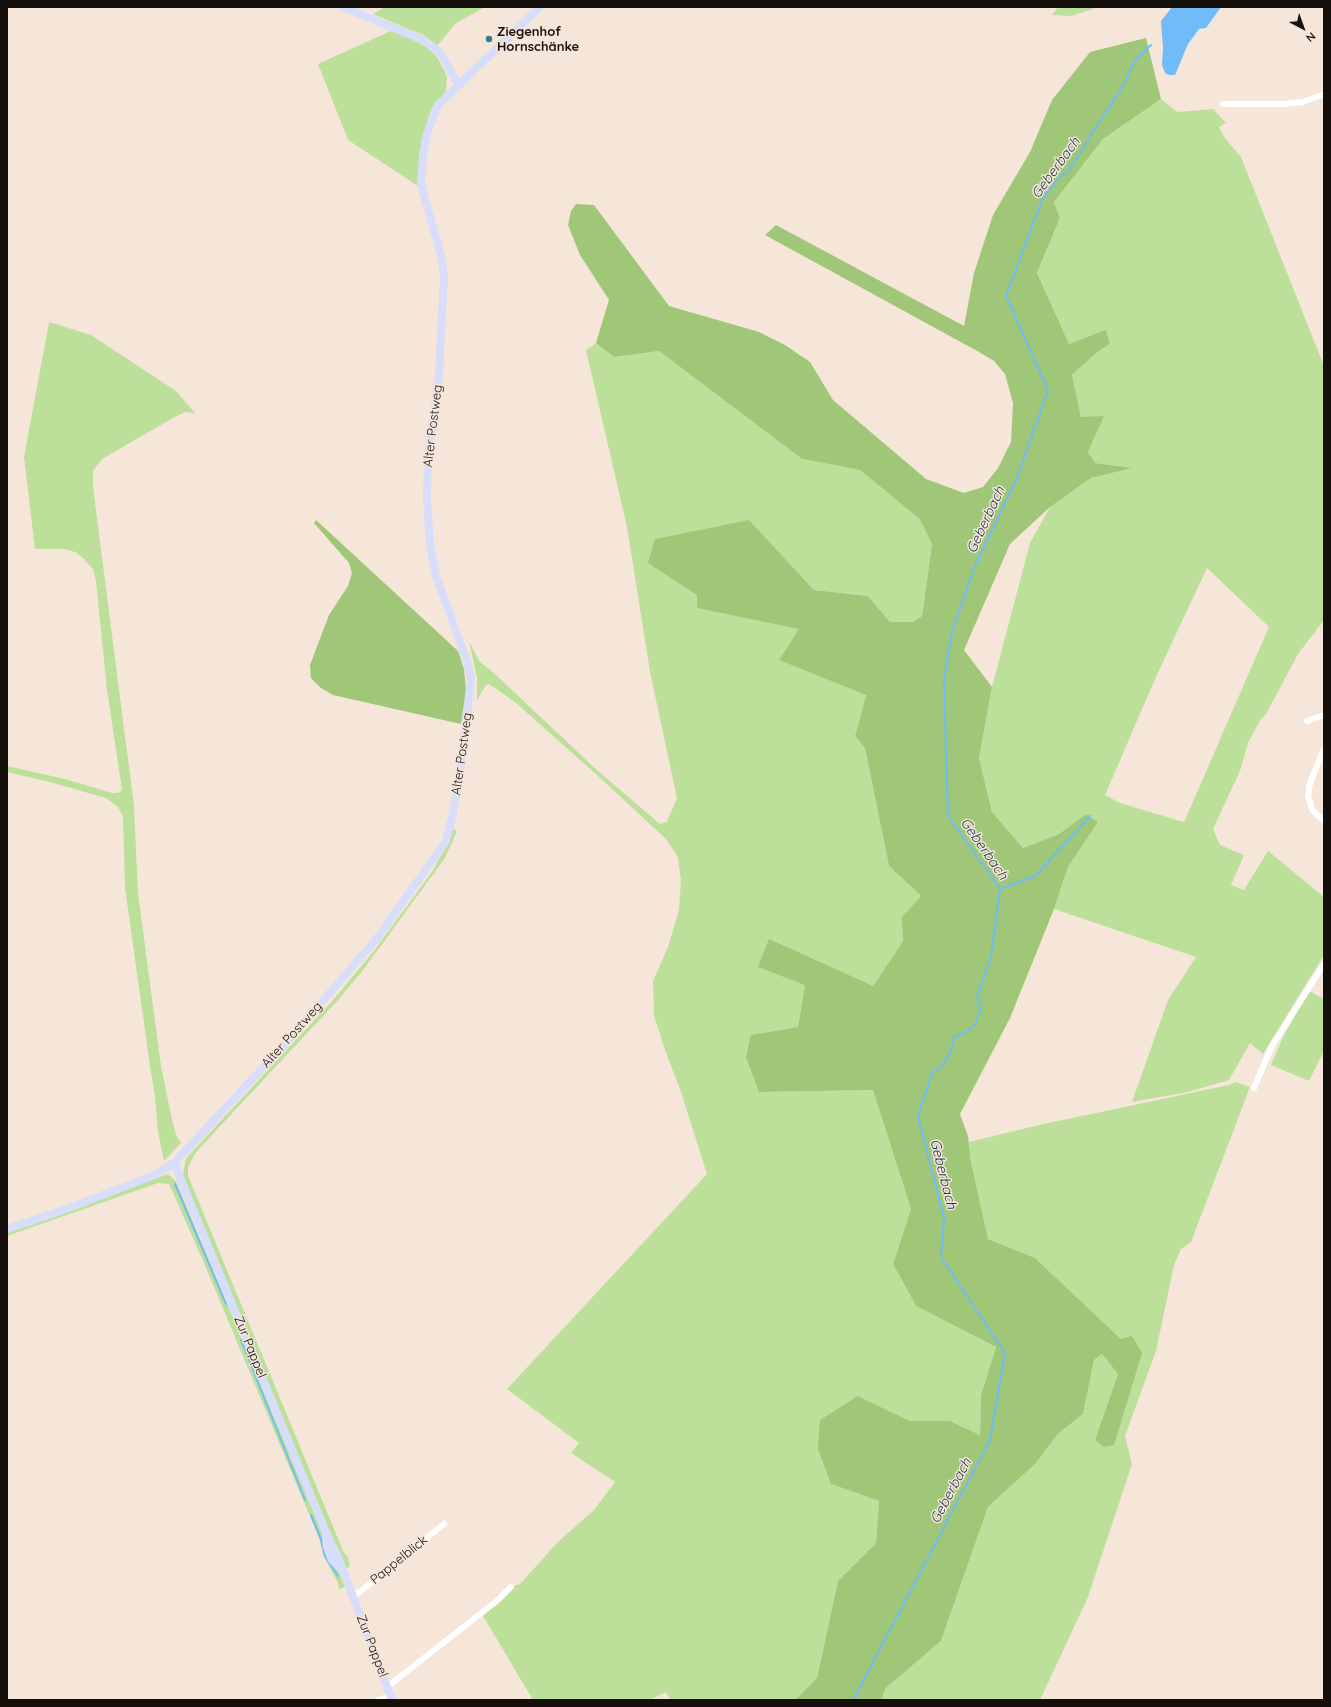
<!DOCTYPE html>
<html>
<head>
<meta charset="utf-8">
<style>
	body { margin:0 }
	#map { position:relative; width:1331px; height:1707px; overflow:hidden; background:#f6e6da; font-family:Quicksand,sans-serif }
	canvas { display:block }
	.frame { position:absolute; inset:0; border:8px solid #16100d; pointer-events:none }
	.north { position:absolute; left:1283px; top:8px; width:40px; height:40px; -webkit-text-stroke:3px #f6e6da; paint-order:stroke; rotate:139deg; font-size:11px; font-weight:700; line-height:16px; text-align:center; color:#16100d }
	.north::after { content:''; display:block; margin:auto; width:14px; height:18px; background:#16100d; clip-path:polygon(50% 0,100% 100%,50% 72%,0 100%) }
</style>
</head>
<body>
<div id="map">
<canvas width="1331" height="1707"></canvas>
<div class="frame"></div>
<div class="north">N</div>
</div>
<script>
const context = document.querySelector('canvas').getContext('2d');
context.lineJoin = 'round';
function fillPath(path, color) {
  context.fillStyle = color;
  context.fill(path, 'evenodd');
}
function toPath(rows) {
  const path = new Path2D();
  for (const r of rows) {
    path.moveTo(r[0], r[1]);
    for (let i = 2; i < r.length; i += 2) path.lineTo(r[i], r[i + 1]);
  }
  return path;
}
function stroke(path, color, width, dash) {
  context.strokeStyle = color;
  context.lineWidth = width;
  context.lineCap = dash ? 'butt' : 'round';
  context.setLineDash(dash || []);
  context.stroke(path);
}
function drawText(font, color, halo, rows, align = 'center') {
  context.font = font + ' Quicksand,sans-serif';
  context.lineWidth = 3;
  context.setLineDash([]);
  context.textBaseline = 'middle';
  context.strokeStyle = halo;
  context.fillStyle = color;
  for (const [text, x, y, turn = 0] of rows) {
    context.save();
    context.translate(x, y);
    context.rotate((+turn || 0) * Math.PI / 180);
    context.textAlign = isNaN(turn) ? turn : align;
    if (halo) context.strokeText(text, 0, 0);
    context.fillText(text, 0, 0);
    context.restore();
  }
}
const green = toPath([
	[385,7,485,7,455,24,437,46,425,36,373,14],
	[1058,7,1099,7,1071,16,1052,15],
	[393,30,427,47,437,57,447,76,446,91,432,108,428,119,423,137,418,186,348,140,318,64],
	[1161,99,1177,112,1213,109,1226,123,1219,127,1224,137,1241,157,1324,366,1324,620,1298,654,1266,714,1261,719,1248,743,1240,771,1213,829,1220,845,1244,855,1231,885,1244,890,1268,851,1324,897,1324,955,1263,1054,1250,1043,1229,1080,1188,1092,1132,1102,1168,1000,1196,957,1054,909,1068,867,1098,822,1086,814,1059,834,1023,848,992,812,979,758,992,687,1030,543,1050,507,1091,478,1130,468,1095,463,1088,452,1103,416,1081,418,1072,375,1096,353,1110,344,1106,331,1069,344,1037,273,1060,218,1054,202,1103,139],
	[1207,568,1269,627,1184,822,1120,803,1105,795,1155,679],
	[49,322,91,335,176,391,195,413,185,412,173,418,102,459,93,471,93,487,134,806,138,893,161,1066,171,1115,176,1135,181,1143,164,1161,158,1132,155,1096,151,1073,125,888,123,817,118,807,106,798,46,781,7,772,7,766,65,779,112,793,118,793,122,790,107,690,96,581,93,569,82,557,75,552,64,549,35,549,24,457],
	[596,343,614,357,659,351,802,459,860,470,921,519,932,544,922,616,913,622,890,622,868,596,814,590,749,520,697,595,698,608,800,629,779,660,866,694,855,736,865,748,889,866,921,896,903,917,903,941,873,986,805,985,798,1027,751,1035,759,1092,873,1090,911,1209,893,1264,916,1306,996,1347,981,1395,980,1435,950,1421,910,1421,858,1396,831,1484,879,1501,876,1543,838,1581,817,1678,795,1700,670,1700,666,1692,650,1700,533,1700,483,1616,511,1587,520,1584,558,1542,594,1510,615,1482,571,1453,579,1443,507,1389,707,1174,680,1089,666,1053,654,1015,653,981,668,947,679,910,681,880,678,857,666,839,597,775,516,703,494,687,488,684,485,686,477,701,477,678,469,641,479,661,494,673,599,772,660,824,667,822,677,798,650,672,627,527,586,350],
	[452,829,457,831,445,858,363,970,338,1000,196,1152,188,1167,188,1176,344,1553,348,1557,350,1566,345,1570,183,1176,184,1168,186,1159,190,1154,334,999,373,952,432,872,443,852],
	[1309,991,1324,999,1324,1051,1309,1081,1271,1065,1284,1035],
	[1236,1082,1250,1087,1191,1242,1181,1249,1174,1265,1156,1351,1125,1436,1132,1464,1088,1597,1040,1700,881,1700,886,1688,941,1641,988,1507,1035,1464,1058,1434,1083,1414,1094,1360,1102,1354,1118,1374,1095,1440,1114,1444,1121,1339,1035,1258,988,1239,971,1162,969,1142,1039,1125,1229,1085],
	[168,1174,176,1181,345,1587,339,1589,338,1583,323,1555,319,1538,204,1263,169,1184,158,1183,7,1236,7,1233]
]);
const forest = toPath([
	[1146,38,1161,99,1103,139,1054,202,1060,218,1037,273,1069,344,1106,330,1110,344,1096,353,1072,375,1081,417,1104,416,1088,452,1095,463,1132,468,1091,478,1050,507,1010,544,964,650,992,687,979,758,992,812,1023,848,1059,834,1086,814,1098,822,1068,867,1054,909,1010,1018,960,1114,968,1136,971,1162,988,1239,1035,1258,1121,1339,1132,1336,1142,1353,1114,1445,1104,1447,1095,1440,1118,1374,1102,1354,1094,1360,1083,1414,1058,1434,1035,1464,988,1507,941,1641,886,1688,881,1700,795,1700,817,1678,838,1581,876,1543,879,1501,831,1484,818,1449,820,1420,858,1396,910,1421,950,1421,980,1435,981,1395,996,1347,916,1306,893,1264,911,1209,873,1090,759,1092,746,1057,751,1035,798,1027,805,985,758,967,769,939,873,986,903,941,902,917,921,896,889,866,865,748,855,736,866,695,779,660,799,629,697,608,697,595,648,563,655,539,749,520,814,590,868,596,890,622,913,622,922,616,932,544,920,519,860,470,802,459,659,351,614,357,596,343,609,300,580,255,568,225,571,211,576,204,594,205,669,306,759,332,785,345,810,362,833,400,926,479,964,493,983,487,998,468,1011,442,1013,403,1005,374,994,361,979,352,765,235,776,225,964,326,974,273,993,215,1030,152,1052,100,1090,52],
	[316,520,458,651,464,669,466,691,461,724,333,695,321,688,311,678,310,665,329,615,348,586,352,573,349,563,314,523]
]);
const water = toPath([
	[1172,7,1221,7,1206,28,1199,29,1188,44,1175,75,1169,75,1165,73,1162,65,1163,48,1161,21]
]);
const stream = toPath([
	[1000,889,1035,876,1090,816],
	[175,1184,226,1304],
	[241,1340,305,1500],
	[311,1515,321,1539,325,1556,338,1576],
	[853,1700,990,1440,1005,1353,941,1257,944,1218,918,1116,932,1073,943,1065,951,1051,954,1037,965,1033,975,1024,981,1009,977,997,991,957,1000,889,948,816,944,681,952,631,975,566,1017,478,1048,390,1006,296,1042,200,1058,179,1069,170,1107,110,1113,105,1112,100,1118,95,1135,61,1151,45]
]);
const street = toPath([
	[1223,104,1285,104,1303,102,1324,94],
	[1307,721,1324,715],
	[1324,749,1310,783,1308,797,1313,811,1324,821],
	[1254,1088,1272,1046,1324,964],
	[353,1596,361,1591,444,1524],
	[387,1687,498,1600,511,1587],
	[379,1700,390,1696]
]);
const secondary = toPath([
	[343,7,423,40,437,50,445,60,458,85],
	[174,1163,325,1530,338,1557,392,1700],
	[7,1229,58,1212,155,1175,174,1163,289,1040,378,937,446,841,452,818,459,782,471,679,467,661,436,576,430,545,427,500,428,454,439,375,444,275,441,256,421,184,423,155,427,134,438,105,540,7],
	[326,1535,327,1547,332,1560,339,1567]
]);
const markers = [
	[489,39,4,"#367f82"]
];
const poiNames = [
	["Ziegenhof",497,32],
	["Hornschänke",497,47]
];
const streetNames = [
	["Alter Postweg",433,426,-83],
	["Alter Postweg",462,754,-82],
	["Alter Postweg",292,1035,-48],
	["Zur Pappel",250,1347,68],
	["Pappelblick",399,1560,-39],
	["Zur Pappel",372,1646,69]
];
const waterNames = [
	["Geberbach",1056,168,-54],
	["Geberbach",986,520,-65],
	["Geberbach",984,849,55],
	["Geberbach",943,1174,76],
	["Geberbach",951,1491,-62]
];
fillPath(green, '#bce09a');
fillPath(forest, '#9fc777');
fillPath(water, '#71bcf8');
stroke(stream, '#71bcf8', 2);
stroke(street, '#fff', 6);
stroke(secondary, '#d8ddfa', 8);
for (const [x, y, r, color] of markers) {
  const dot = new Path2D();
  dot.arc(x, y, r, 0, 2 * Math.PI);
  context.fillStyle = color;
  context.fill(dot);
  stroke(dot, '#f6e6da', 1.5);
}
drawText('bold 13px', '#16100d', '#f6e6da', poiNames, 'left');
drawText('13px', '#16100d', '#f6e6da', streetNames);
drawText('italic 14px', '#173750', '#f6e6da', waterNames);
</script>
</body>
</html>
